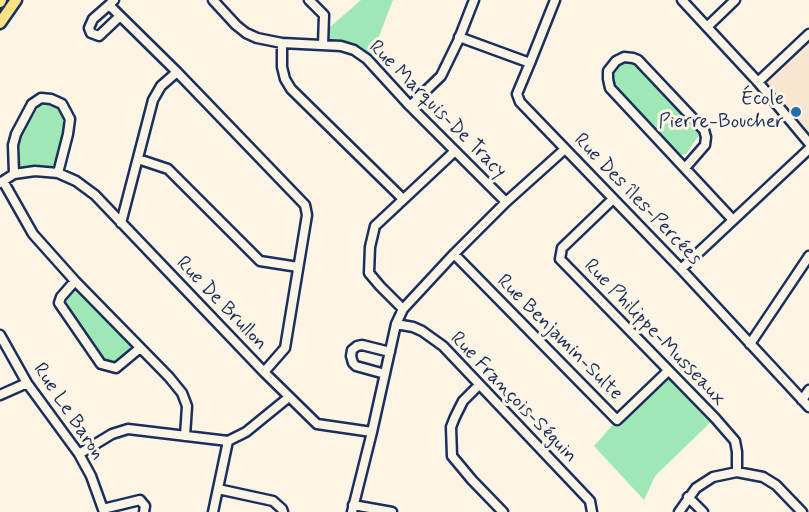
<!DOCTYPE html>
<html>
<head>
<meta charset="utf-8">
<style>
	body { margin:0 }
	canvas { display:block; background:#fcf5e5 }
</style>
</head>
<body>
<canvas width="809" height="512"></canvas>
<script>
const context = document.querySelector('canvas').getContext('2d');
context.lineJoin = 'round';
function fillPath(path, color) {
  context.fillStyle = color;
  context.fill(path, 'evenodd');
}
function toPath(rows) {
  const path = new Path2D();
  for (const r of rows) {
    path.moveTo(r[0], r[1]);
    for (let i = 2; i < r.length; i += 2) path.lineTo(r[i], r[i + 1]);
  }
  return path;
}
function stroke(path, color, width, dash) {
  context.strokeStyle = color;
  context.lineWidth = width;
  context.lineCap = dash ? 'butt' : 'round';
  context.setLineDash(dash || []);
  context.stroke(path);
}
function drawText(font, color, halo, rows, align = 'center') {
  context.font = font + ' Mynerve,sans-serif';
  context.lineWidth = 6;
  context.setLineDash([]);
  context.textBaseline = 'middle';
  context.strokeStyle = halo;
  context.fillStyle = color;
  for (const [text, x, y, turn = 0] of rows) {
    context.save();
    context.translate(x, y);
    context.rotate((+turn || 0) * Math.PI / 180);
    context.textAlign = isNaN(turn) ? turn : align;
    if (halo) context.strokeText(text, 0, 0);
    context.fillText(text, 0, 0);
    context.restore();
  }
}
const built = toPath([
	[809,34,809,143,758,82]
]);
const green = toPath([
	[361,0,393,0,371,57,349,42,328,40,330,27],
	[629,63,633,63,698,130,699,135,686,154,681,155,675,151,615,88,612,82,612,74,618,65],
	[45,103,57,106,64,118,64,127,55,169,21,169,19,164,18,141,21,134,39,106],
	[75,287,133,347,115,363,102,359,66,305,67,297],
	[668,371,715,418,655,476,644,500,594,446,617,420]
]);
const minor = toPath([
	[114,0,109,5,177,72,305,205,307,215,285,348,264,372],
	[213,0,236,25,246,33,257,38,282,43,341,46,354,50,367,59,410,106,506,202],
	[309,0,324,15,323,45],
	[682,0,758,82,809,143],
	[109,5,93,19,89,28,91,33,99,36,120,16],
	[707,27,735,0],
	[459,37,530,63,517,94,520,102,681,269,809,407],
	[282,43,282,67,285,79,291,89,403,199],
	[530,63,555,0],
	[758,82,809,34],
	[410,106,441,76,458,41,474,0],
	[138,159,168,169,260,261,298,267],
	[685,168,705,145,706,137,704,130,638,60,633,58,624,57,616,61,608,71,608,79,610,88,733,220],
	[14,174,13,145,16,134,32,104,41,98,51,99,62,104,70,119,68,134,58,173],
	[3,181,33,234,75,281,169,377,182,393,187,406,185,436],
	[0,183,14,174,35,171,58,173,76,181,95,195,264,372,317,424,372,432],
	[613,199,562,248,560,259,715,418,735,441,737,452,737,472],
	[121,223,153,100,161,86,177,72],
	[454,254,617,420,668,371],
	[681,269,809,149],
	[75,281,61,297,59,303,101,364,116,368,140,348],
	[403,309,380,286,369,273,370,247,375,226,455,151],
	[396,324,413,327,422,331,443,346,590,501,592,512],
	[0,335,27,383,79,454,91,476,104,512],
	[750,344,809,256],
	[385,374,356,366,353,363,351,356,352,350,357,346,362,345,390,352],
	[479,385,463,401,455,417,451,427,452,456,472,480,503,512],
	[0,395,27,383],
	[802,400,809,390],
	[79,454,112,434,128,429,228,441,246,432,289,397],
	[218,489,273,501,282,509,283,512],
	[688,497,703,512],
	[353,505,392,512],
	[103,509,140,500,145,506,144,512],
	[213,512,228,441],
	[352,512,372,432,396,324,403,309,454,254,506,202,565,149],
	[679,512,696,488,713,477,737,472,763,477,776,485,802,512]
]);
const major = toPath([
	[0,2,1,0],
	[0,23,16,0]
]);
const markers = [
	[796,112,6,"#1f6fb2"]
];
const poiNames = [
	["École",784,100],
	["Pierre-Boucher",784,123]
];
const streetNames = [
	["Rue Marquis-De Tracy",437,110,45],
	["Rue Des îles-Percées",637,200,46],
	["Rue De Brullon",221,304,46],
	["Rue Philippe-Musseaux",654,333,46],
	["Rue Benjamin-Sulte",559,338,45],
	["Rue François-Séguin",513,398,46],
	["Rue Le Baron",68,412,56]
];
fillPath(built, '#f9e6d1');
fillPath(green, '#9fe8b6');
stroke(minor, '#1b2f5e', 13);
stroke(major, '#1b2f5e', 15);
stroke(minor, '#fcf5e5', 8);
stroke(major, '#f8e281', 10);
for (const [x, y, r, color] of markers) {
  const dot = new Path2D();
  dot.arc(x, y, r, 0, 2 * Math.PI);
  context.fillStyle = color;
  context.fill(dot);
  stroke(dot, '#fcf5e5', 2);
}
drawText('20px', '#1b2f5e', '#fcf5e5', poiNames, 'right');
drawText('20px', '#1b2f5e', '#fcf5e5', streetNames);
</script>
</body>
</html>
